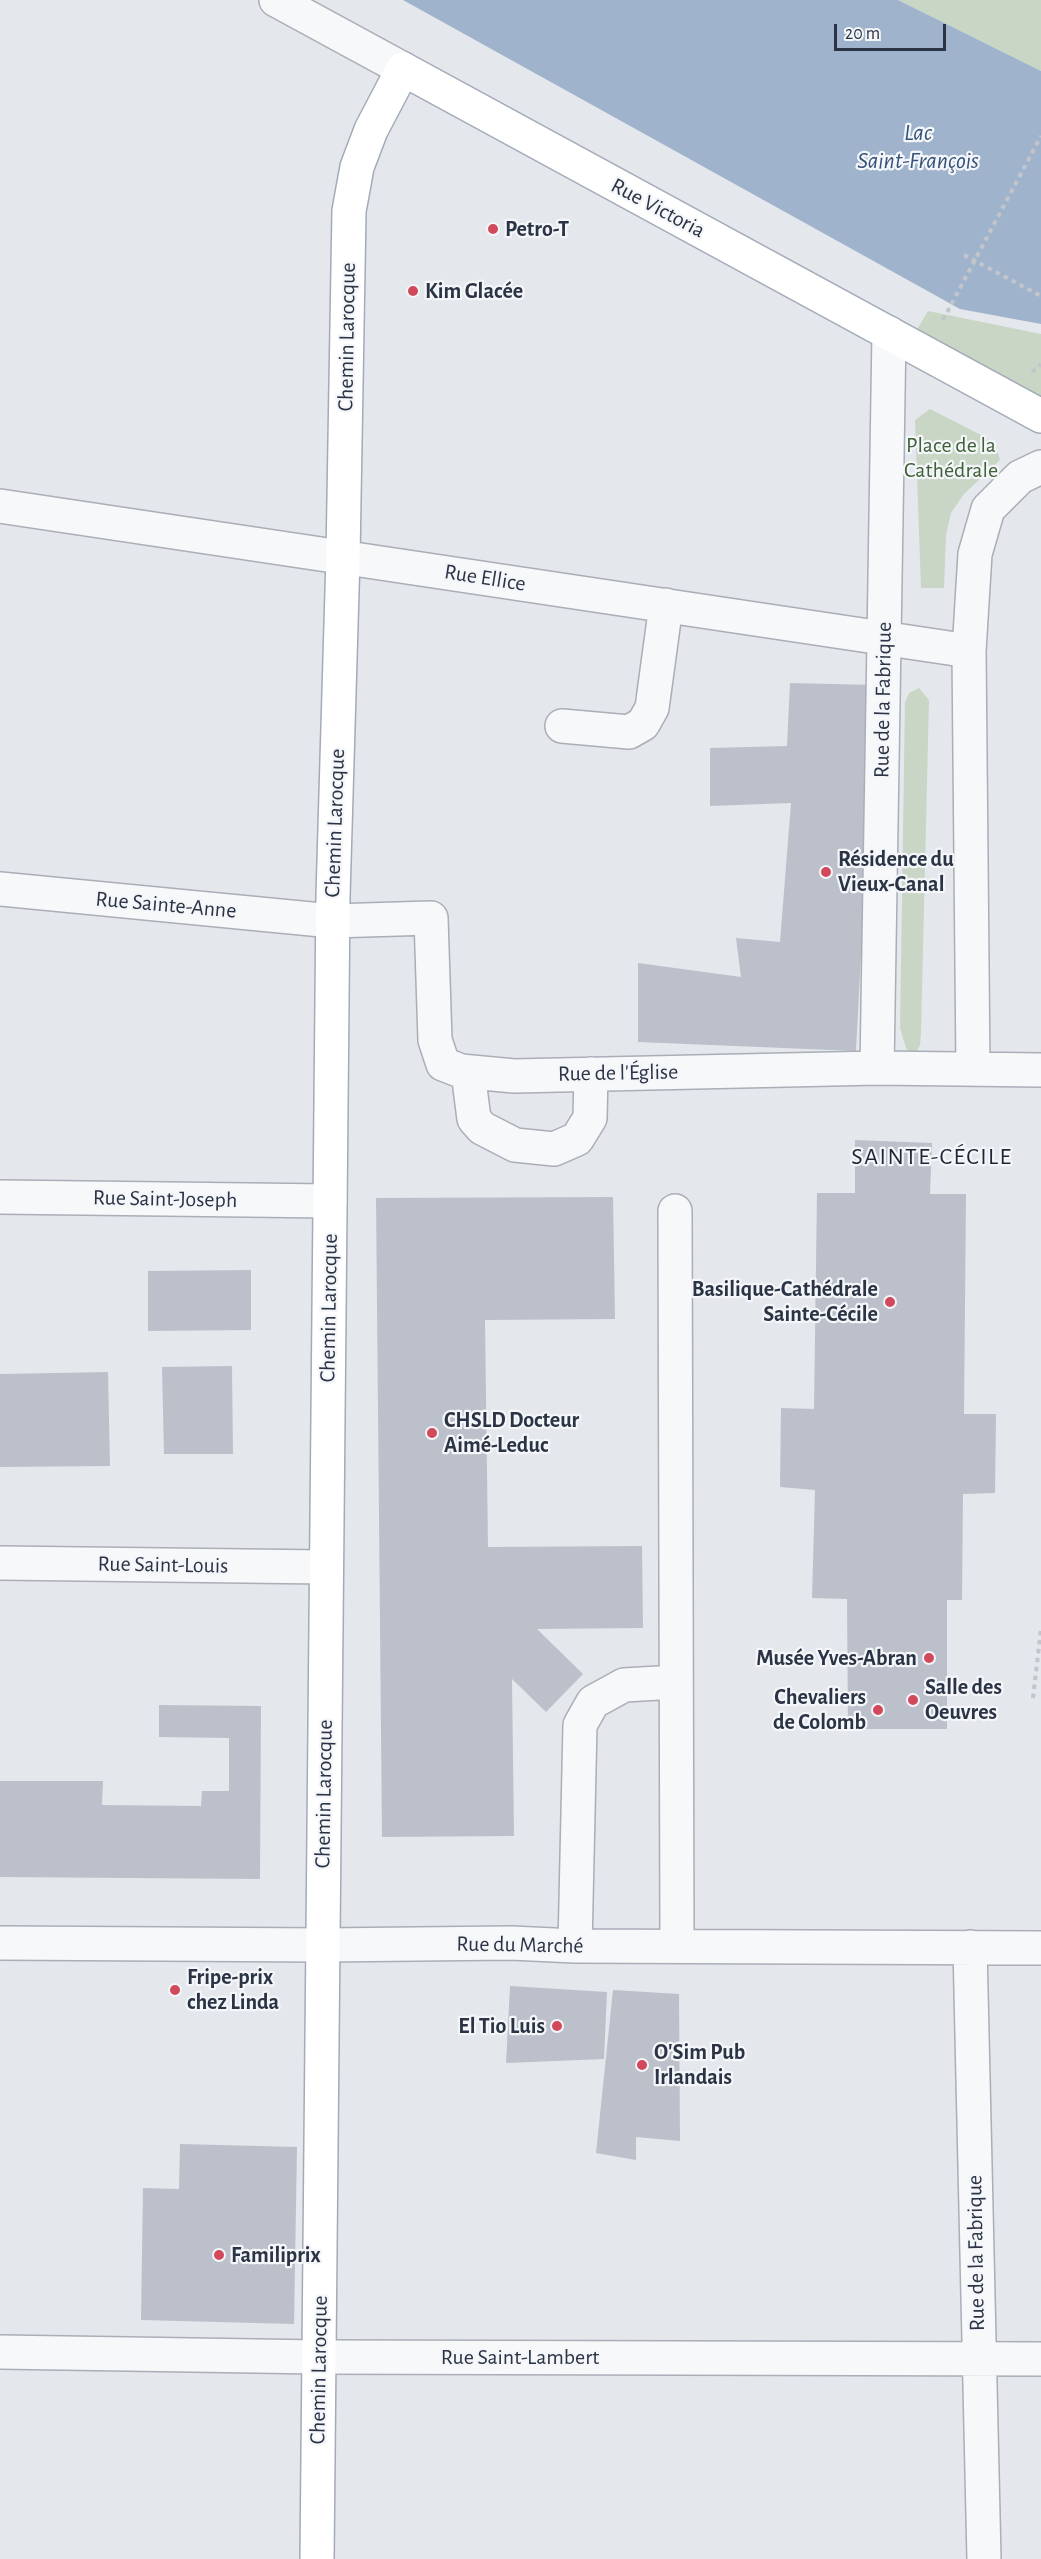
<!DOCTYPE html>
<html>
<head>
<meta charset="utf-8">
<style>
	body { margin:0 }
	#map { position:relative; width:1041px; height:2559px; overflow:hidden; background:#e4e7ec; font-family:"Alegreya Sans",sans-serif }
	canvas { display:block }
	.scale { position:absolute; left:834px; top:24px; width:112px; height:27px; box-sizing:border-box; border:3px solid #2b3445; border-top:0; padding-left:8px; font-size:18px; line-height:21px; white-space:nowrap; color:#2b3445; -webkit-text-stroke:4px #f4f6f9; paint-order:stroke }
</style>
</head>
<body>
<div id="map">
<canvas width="1041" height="2559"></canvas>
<div class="scale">20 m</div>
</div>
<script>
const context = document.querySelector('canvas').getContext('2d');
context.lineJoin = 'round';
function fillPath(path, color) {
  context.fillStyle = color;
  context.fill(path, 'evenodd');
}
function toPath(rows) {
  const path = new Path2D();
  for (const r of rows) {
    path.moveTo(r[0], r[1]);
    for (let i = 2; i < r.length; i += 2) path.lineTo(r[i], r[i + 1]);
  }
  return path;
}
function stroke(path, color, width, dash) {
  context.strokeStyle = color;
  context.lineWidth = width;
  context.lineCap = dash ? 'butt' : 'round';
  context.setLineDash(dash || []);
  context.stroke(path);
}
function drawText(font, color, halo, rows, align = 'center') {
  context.font = font + ' "Alegreya Sans",sans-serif';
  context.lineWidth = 4.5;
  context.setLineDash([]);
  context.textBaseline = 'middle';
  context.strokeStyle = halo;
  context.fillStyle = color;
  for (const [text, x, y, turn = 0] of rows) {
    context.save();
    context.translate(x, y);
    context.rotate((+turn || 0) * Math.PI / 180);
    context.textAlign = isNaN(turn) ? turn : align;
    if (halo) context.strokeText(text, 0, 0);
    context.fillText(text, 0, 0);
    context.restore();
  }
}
const green = toPath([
	[898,0,1041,0,1041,71],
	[928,311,1041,334,1041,419,904,351],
	[930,409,983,436,996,447,1000,460,964,494,951,513,946,535,944,588,921,588,915,420],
	[919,688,929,700,921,1033,920,1045,914,1057,906,1048,900,1028,905,702,909,693]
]);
const water = toPath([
	[403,0,898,0,1041,71,1041,324,960,309]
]);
const building = toPath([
	[790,683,875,685,856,1051,638,1042,638,963,741,977,736,938,780,942,791,803,710,806,710,748,787,746],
	[855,1140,932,1143,930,1194,966,1194,964,1414,996,1414,995,1493,963,1494,962,1600,947,1600,947,1729,848,1729,847,1599,812,1598,815,1490,780,1487,781,1408,814,1409,817,1193,855,1193],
	[613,1197,615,1319,485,1320,488,1547,642,1546,643,1628,537,1629,583,1674,546,1712,512,1679,514,1836,382,1837,376,1198],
	[251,1270,251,1330,148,1331,148,1271],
	[232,1366,233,1454,164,1454,162,1367],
	[108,1372,110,1466,0,1467,0,1374],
	[159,1705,261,1706,260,1879,0,1877,0,1781,103,1781,102,1805,201,1806,202,1791,229,1791,229,1738,159,1737],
	[510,1986,607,1992,604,2059,506,2063],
	[613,1990,679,1994,680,2141,636,2137,636,2160,596,2153],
	[180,2144,297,2147,294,2324,141,2320,143,2188,179,2189]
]);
const path = toPath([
	[964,255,1041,296],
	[1032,372,1041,364],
	[1033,1698,1041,1629]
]);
const minor = toPath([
	[276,0,403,69],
	[0,506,969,651],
	[562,726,629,732,643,724,652,708,666,605],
	[0,889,332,921,431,918,435,1040,443,1064,461,1071,514,1076,877,1068,1041,1070],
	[877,1068,889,333],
	[973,1069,969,651,975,554,988,509,1020,477,1041,467],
	[468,1072,474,1119,482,1128,515,1145,554,1149,577,1139,590,1118,591,1074],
	[0,1197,330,1201],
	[675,1211,677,1946],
	[0,1563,326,1567],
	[0,1943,323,1945,511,1943,575,1946,1041,1948],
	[575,1946,580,1725,593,1702,624,1685,676,1682],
	[970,1947,984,2559],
	[0,2352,319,2357,1041,2359]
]);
const major = toPath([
	[317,2559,333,896,343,557,349,211,357,167,371,130,403,69,1041,416]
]);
const pathBridge = toPath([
	[943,320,1041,136]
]);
const markers = [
	[493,229,6,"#d1495b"],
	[413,291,6,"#d1495b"],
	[826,872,6,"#d1495b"],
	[890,1302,6,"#d1495b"],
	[432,1433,6,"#d1495b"],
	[929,1658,6,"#d1495b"],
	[913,1700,6,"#d1495b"],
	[878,1710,6,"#d1495b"],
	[175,1990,6,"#d1495b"],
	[557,2026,6,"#d1495b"],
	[642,2065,6,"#d1495b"],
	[219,2255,6,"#d1495b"]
];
const streetNames = [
	["Rue Victoria",658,208,28],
	["Chemin Larocque",347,337,-89],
	["Rue Ellice",485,578,9],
	["Rue de la Fabrique",883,700,-89],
	["Chemin Larocque",335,823,-88],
	["Rue Sainte-Anne",166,905,5],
	["Rue de l'Église",618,1073,-1],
	["Rue Saint-Joseph",165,1199,1],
	["Chemin Larocque",329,1308,-89],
	["Rue Saint-Louis",163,1565,1],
	["Chemin Larocque",324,1794,-89],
	["Rue du Marché",520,1945,1],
	["Rue de la Fabrique",976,2253,-91],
	["Rue Saint-Lambert",520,2357],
	["Chemin Larocque",319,2370,-89]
];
const poiNames = [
	["Petro-T",505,229],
	["Kim Glacée",425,291],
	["Résidence du",838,859],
	["Vieux-Canal",838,884],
	["Basilique-Cathédrale",878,1289,"right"],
	["Sainte-Cécile",878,1314,"right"],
	["CHSLD Docteur",444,1420],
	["Aimé-Leduc",444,1445],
	["Musée Yves-Abran",917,1658,"right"],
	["Salle des",925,1687],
	["Oeuvres",925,1712],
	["Chevaliers",866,1697,"right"],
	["de Colomb",866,1722,"right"],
	["Fripe-prix",187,1977],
	["chez Linda",187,2002],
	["El Tio Luis",545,2026,"right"],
	["O'Sim Pub",654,2052],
	["Irlandais",654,2077],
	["Familiprix",231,2255]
];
const parkNames = [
	["Place de la",951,445],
	["Cathédrale",951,470]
];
const waterNames = [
	["Lac",918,133],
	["Saint-François",918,161]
];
const neighbourhoodNames = [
	["SAINTE-CÉCILE",932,1157]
];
fillPath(green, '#c9d6c5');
fillPath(water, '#9fb4cc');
fillPath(building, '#bbc0ca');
stroke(minor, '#a9aeb7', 36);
stroke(major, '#a3abb8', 36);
stroke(path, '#c2c5cb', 4, [4.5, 4.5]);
stroke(minor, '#f7f8fa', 33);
stroke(major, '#fff', 33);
stroke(pathBridge, '#c2c5cb', 4, [4.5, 4.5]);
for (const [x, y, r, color] of markers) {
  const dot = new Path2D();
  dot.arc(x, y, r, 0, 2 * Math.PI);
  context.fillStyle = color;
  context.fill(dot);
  stroke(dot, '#f4f6f9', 2);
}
drawText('22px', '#2b3445', '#f4f6f9', streetNames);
drawText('bold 22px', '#2b3445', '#f4f6f9', poiNames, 'left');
drawText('22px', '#3f6138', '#f4f6f9', parkNames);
drawText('italic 24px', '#34527a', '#f4f6f9', waterNames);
context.letterSpacing = '1.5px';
drawText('24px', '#1d2536', '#f4f6f9', neighbourhoodNames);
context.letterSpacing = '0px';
</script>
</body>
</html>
